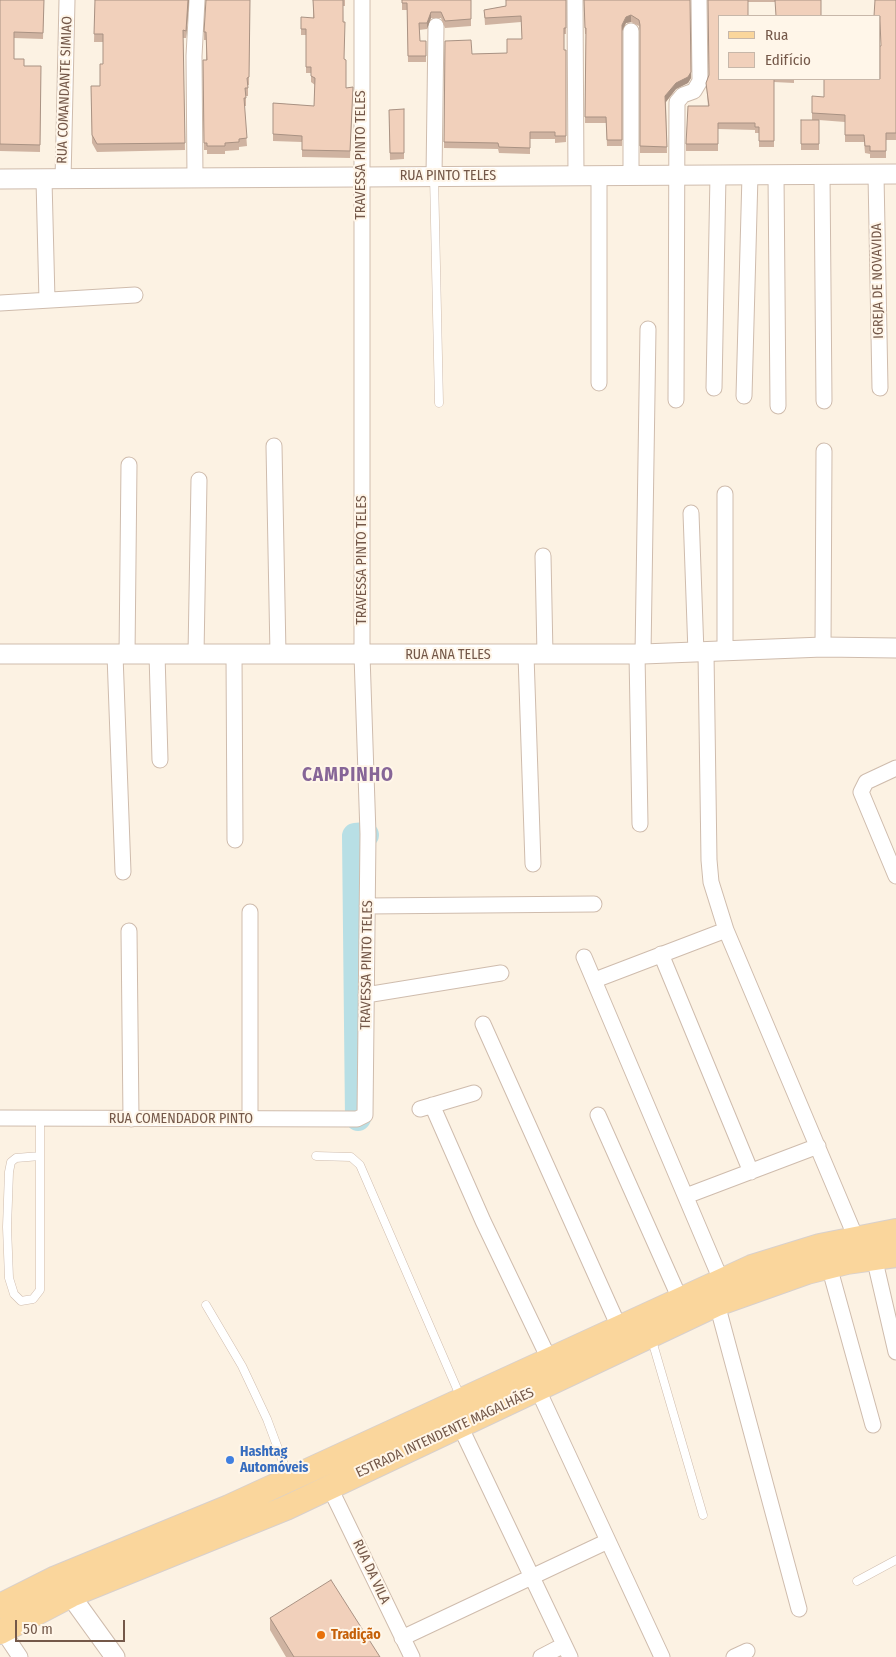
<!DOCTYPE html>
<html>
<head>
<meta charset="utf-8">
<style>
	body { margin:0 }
	#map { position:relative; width:896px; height:1657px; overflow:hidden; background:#fcf2e3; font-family:"Fira Sans Condensed",sans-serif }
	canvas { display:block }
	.legend { position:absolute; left:718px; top:15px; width:162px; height:65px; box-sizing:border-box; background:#fff6e9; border:1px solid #c7b7a9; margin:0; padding:6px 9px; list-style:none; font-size:15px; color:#745849 }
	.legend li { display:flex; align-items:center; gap:10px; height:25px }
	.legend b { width:25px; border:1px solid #c7b7a9 }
	.scale { position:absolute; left:15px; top:1620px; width:110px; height:22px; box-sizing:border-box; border:2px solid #745849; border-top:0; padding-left:6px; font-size:15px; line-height:18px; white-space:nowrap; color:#745849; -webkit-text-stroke:4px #fff6e9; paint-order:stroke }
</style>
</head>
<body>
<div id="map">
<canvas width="896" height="1657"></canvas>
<ul class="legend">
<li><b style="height:6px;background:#fad69c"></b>Rua</li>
<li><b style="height:14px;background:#f1d0bb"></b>Edifício</li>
</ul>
<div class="scale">50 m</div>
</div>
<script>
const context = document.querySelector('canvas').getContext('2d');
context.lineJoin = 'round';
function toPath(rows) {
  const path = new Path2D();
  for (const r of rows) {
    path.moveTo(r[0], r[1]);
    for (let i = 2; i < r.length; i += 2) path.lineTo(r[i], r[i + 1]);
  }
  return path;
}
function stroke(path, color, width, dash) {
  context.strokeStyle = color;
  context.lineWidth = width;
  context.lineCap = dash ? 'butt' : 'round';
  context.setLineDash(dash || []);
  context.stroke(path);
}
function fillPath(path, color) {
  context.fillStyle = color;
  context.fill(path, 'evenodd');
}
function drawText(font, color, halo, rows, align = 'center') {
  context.font = font + ' "Fira Sans Condensed",sans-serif';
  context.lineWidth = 4;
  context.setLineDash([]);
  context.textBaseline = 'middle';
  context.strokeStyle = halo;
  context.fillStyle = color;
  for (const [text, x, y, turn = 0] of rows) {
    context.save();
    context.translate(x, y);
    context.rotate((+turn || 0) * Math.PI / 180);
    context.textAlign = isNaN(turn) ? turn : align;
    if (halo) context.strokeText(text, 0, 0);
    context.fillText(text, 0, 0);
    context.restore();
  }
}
const river = toPath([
	[358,1118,355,836,366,835]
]);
const service = toPath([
	[434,176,439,403],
	[40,1156,16,1158,11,1162,9,1172,7,1227,9,1278,14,1294,21,1301,33,1299,40,1290,40,1118],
	[316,1156,351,1157,360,1165,461,1398],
	[206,1305,242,1366,267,1419,289,1478],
	[651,1337,703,1515],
	[857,1581,896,1560]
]);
const minor = toPath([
	[575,0,576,176],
	[631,31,631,175],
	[776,175,778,406],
	[822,175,824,401],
	[876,175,880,388],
	[434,176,436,26],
	[195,178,194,56,197,0],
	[44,180,47,300],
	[63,180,67,0],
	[0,303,135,295],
	[599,383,599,176],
	[714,388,718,175],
	[744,396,750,175],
	[676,400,677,102,683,95,694,91,700,81,699,0],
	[274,446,278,654],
	[725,494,725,652],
	[691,513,696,653],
	[543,556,545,655],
	[823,647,824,451],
	[706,653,709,860,711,882,726,930,856,1238],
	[157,654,160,760],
	[196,654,199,480],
	[234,654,235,840],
	[637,654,640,824],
	[643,654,648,329],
	[115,655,123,872],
	[127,655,129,465],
	[526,655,533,864],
	[896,768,866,782,861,792,896,876],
	[367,906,594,904],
	[250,912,250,1119],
	[129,931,131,1119],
	[661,954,751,1172],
	[584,957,721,1280],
	[595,980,726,930],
	[366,995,501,973],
	[483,1024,619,1327],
	[432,1105,483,1221,550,1361],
	[420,1109,474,1093],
	[598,1115,680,1299],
	[0,1118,357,1119,365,1115,368,834,362,655,362,0],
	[686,1196,818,1146],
	[874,1257,896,1352],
	[829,1266,873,1425],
	[717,1304,799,1609],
	[538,1390,662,1657],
	[460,1426,570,1657],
	[330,1488,412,1657],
	[0,1627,20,1657],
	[402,1638,608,1541],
	[541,1657,564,1645],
	[734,1657,747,1651]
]);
const tertiary = toPath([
	[0,179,896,174],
	[0,654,643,654,823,647,896,648],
	[63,1585,115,1657]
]);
const primary = toPath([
	[0,1606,56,1578,229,1507,752,1267,820,1246,896,1231],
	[0,1632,71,1595,286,1508,717,1304,807,1272,847,1262,896,1255]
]);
const wall = toPath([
	[0,0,44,0,43,39,14,38,14,59,24,66,41,66,40,152,0,151],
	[95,0,189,0,186,38,183,38,185,150,97,152,92,143,91,86,100,86,103,64,103,42,94,42],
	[250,0,249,85,248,85,248,96,246,96,246,106,244,106,247,146,239,147,239,150,225,151,225,154,207,154,207,150,204,150,203,60,206,60,206,40,204,40,204,32],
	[313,0,345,0,345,6,343,6,344,60,346,88,353,87,350,158,302,157,302,142,273,141,273,103,314,106,315,85,311,82,311,73,306,73,306,35,301,35,301,24,313,18],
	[402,0,471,0,471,26,445,28,441,18,431,18,427,29,419,30,420,41,426,41,426,62,408,62,407,10,402,10],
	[566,0,566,34,564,34,564,50,566,50,566,142,555,143,555,139,530,139,530,154,499,153,498,149,444,148,445,41,472,54,507,53,522,39,521,22,485,25,484,10,506,6],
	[584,0,690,0,691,78,688,83,676,89,666,102,667,153,640,153,640,31,639,26,631,22,626,23,622,31,622,146,607,146,606,123,585,123,586,34,585,34],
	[708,0,821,0,774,2,748,2,720,79,794,79,794,83,774,82,774,147,759,147,759,133,755,133,755,130,718,129,718,151,686,151,686,144,708,106,706,83,709,75],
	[896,0,896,140,886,140,886,158,870,158,870,154,865,153,864,142,845,142,845,122,819,120,819,150,801,150,801,120,812,120,812,113,824,97,880,79,881,46,880,16],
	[404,109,404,159,390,160,389,110],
	[270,1618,380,1657,286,1657,270,1630]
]);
const shadedWall = toPath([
	[188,0,189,0,186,38,186,31],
	[431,12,431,18,427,29,427,23],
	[631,15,631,22,626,23,622,31,622,25,626,17],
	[691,72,691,78,688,83,676,89,665,103,665,96,676,83]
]);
const building = toPath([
	[0,0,44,0,43,33,14,32,14,59,24,59,24,66,41,66,40,145,0,144,0,0],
	[95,0,188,0,186,31,183,30,185,143,97,144,92,135,91,86,100,86,100,64,103,64,103,34,94,34,95,0],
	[206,0,250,0,249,77,247,78,248,88,245,88,246,98,244,98,247,138,239,139,239,142,225,143,225,146,207,146,207,143,204,143,203,60,207,60,206,32,204,32,206,0],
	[313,0,343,0,343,22,345,22,344,59,346,60,346,88,353,87,350,151,302,150,302,136,273,134,273,103,314,106,315,78,311,76,311,67,306,67,306,29,301,29,301,17,314,18,313,0],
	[402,0,471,0,471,19,445,21,441,12,431,12,427,23,419,23,420,41,426,41,426,56,408,56,407,3,402,3,402,0],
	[506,0,566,0,566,28,564,28,564,50,566,50,566,136,555,136,555,132,530,132,530,148,499,147,498,143,444,142,445,41,471,40,472,54,507,53,507,39,522,39,521,16,485,18,484,10,506,6,506,0],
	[584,0,690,0,691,72,688,77,676,83,665,96,667,147,640,146,640,25,639,20,631,15,626,17,622,25,622,140,607,140,606,117,585,117,586,28,585,28,584,0],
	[708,0,748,0,748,16,720,16,720,79,774,79,774,141,759,141,759,127,755,127,755,123,718,123,718,144,686,144,688,106,709,106,706,83,709,75,708,0],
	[775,0,821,0,821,16,776,16,775,0],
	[875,0,896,0,896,133,886,133,886,151,870,151,870,146,865,146,864,135,845,135,845,115,812,113,812,96,824,97,824,79,880,79,880,46,881,46,880,21,880,16,874,16,875,0],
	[404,109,404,153,390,153,389,110,404,109],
	[801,120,819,120,819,144,801,144,801,120],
	[331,1580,380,1657,294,1657,270,1618,331,1580]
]);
const markers = [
	[230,1460,5,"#3f7fe0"],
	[321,1635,5,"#e8710a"]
];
const streetNames = [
	["RUA COMANDANTE SIMIAO",65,90,-88],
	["TRAVESSA PINTO TELES",361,155,-90],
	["RUA PINTO TELES",448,176],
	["IGREJA DE NOVAVIDA",878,281,-91],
	["TRAVESSA PINTO TELES",362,560,-90],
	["RUA ANA TELES",448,655],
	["TRAVESSA PINTO TELES",367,965,-89],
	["RUA COMENDADOR PINTO",181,1119],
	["ESTRADA INTENDENTE MAGALHÃES",445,1433,-25],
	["RUA DA VILA",371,1572,65]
];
const shopNames = [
	["Hashtag",240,1452],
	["Automóveis",240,1468]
];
const foodNames = [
	["Tradição",331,1635]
];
const districtNames = [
	["CAMPINHO",348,776]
];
stroke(river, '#b8dfe5', 26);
stroke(service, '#cfbcad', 9);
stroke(minor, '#cfbcad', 17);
stroke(tertiary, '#cfbcad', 21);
stroke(primary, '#d8d0cc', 26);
stroke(service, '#fff', 8);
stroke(minor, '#fff', 15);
stroke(tertiary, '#fff', 19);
stroke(primary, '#fad69c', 24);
fillPath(wall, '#cfb3a1');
fillPath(shadedWall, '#a99283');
fillPath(building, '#f1d0bb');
stroke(building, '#a99283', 1);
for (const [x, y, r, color] of markers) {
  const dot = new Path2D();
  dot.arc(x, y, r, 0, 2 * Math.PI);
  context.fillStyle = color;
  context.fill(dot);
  stroke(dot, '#fff6e9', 2);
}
drawText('14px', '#745849', '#fff6e9', streetNames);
drawText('bold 14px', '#366cbe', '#fff6e9', shopNames, 'left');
drawText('bold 14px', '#c56008', '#fff6e9', foodNames, 'left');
context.letterSpacing = '1px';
drawText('bold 19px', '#866597', '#fff6e9', districtNames);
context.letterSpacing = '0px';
</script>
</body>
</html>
